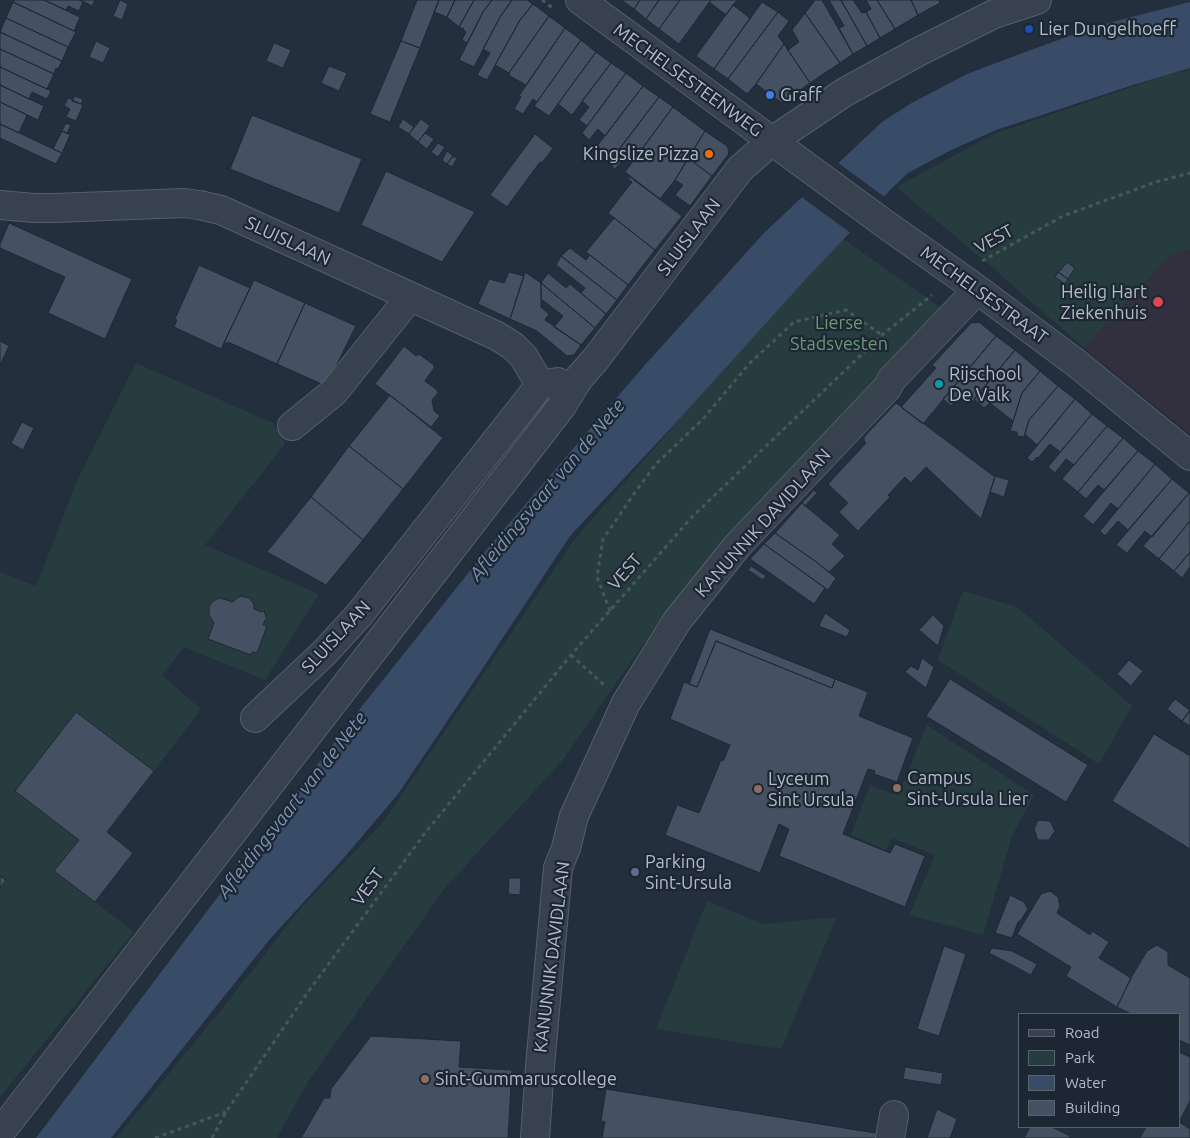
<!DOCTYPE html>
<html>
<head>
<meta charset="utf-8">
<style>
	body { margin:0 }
	#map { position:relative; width:1190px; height:1138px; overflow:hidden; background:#242f3e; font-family:Ubuntu,sans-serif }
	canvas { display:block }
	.legend { position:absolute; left:1018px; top:1013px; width:162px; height:115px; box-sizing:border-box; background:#1d2633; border:1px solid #59626f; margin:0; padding:6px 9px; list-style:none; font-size:15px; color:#b4bcc9 }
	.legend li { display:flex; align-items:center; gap:10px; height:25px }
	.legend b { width:25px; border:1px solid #59626f }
</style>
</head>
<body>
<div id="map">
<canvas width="1190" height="1138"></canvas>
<ul class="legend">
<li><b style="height:6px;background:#38414e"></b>Road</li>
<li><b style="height:14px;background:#263c3f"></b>Park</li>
<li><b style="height:14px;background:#394c67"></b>Water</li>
<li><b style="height:14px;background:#455162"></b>Building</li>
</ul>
</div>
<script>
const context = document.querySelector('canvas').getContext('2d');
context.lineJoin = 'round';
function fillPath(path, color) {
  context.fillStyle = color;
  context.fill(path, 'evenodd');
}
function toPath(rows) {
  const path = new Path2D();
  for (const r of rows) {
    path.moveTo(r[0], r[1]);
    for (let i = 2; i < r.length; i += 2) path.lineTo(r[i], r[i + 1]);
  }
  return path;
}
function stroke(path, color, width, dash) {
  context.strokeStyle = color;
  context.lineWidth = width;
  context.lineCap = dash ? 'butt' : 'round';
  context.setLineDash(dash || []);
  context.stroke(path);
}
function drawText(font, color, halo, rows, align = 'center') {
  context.font = font + ' Ubuntu,sans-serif';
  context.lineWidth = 4.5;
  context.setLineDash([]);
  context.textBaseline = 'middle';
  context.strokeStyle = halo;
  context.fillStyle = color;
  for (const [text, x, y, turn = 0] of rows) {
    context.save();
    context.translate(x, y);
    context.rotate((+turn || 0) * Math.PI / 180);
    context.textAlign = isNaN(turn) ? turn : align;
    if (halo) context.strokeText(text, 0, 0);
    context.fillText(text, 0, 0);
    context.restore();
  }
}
const medical = toPath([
	[1190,249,1190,434,1084,348,1169,255]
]);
const green = toPath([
	[1190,70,1190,249,1169,256,1084,348,987,263,896,187,994,134,1167,75],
	[842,238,945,311,741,534,662,617,562,761,445,888,307,1083,277,1138,116,1138,226,1004,301,908,384,821,574,540,816,263],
	[136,363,273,423,285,444,205,545,319,594,265,680,184,647,162,675,201,709,154,771,76,712,16,790,79,840,54,871,134,932,0,1097,0,572,36,586,78,479],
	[963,591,1017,607,1132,706,1099,764,938,660],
	[927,725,1034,795,1012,836,983,935,909,915,935,855,892,838,886,850,851,835,870,785,898,796],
	[707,901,763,924,837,917,781,1049,656,1029]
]);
const water = toPath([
	[1190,2,1190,68,1133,85,996,130,949,151,908,173,890,190,804,281,683,415,570,536,477,677,398,794,342,860,269,940,111,1138,36,1138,355,715,489,547,644,366,764,233,882,122,910,104,967,74,1028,51,1097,26]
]);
const pier = toPath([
	[837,162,886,198,852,234,800,196]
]);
const building = toPath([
	[14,0,44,0,80,17,74,31,13,2,14,0],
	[44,0,80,0,83,2,79,11,68,6,66,10,44,0],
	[80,0,95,0,92,6,80,0],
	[120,0,128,4,122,20,113,16,120,0],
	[417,0,439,0,420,48,401,41,417,0],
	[439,0,455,0,447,17,434,12,439,0],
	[455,0,474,0,459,27,447,17,455,0],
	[474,0,492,0,483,12,467,43,462,40,466,32,463,30,464,29,459,27,474,0],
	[492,0,512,0,500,17,474,67,459,60,483,12,492,0],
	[512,0,527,0,533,4,520,20,487,80,477,75,490,53,483,49,500,17,512,0],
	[621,0,640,0,634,9,621,0],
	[640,0,659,0,646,19,634,9,640,0],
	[659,0,680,0,659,29,646,19,659,0],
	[680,0,711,0,679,44,659,29,680,0],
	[711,0,737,0,726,15,709,2,711,0],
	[815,0,822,0,853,54,840,63,805,13,815,0],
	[829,0,841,0,867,46,853,54,839,28,844,26,829,0],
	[841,0,853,0,862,13,866,12,880,38,867,46,841,0],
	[866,0,877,0,895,29,880,38,866,12,871,9,866,0],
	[877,0,911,0,918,15,895,29,877,0],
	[911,0,939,0,940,3,918,15,911,0],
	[13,2,76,32,68,47,6,18,13,2],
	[762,2,778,12,728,79,714,69,762,2],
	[533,4,549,16,509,73,495,65,520,20,533,4],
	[733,5,750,18,714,69,696,56,733,5],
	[778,12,789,21,778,36,784,44,756,84,747,94,728,79,778,12],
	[805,13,840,63,810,83,788,50,799,42,792,30,805,13],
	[549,16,565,28,526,85,510,76,509,73,549,16],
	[6,18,68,47,62,61,0,32,6,18],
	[565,28,581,40,537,102,533,99,523,114,514,109,521,97,519,96,565,28],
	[0,32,62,61,58,69,56,68,54,74,0,49,0,32],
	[581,40,596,52,549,116,534,106,581,40],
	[96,41,110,48,103,63,89,57,96,41],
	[401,41,420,48,390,122,370,114,401,41],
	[274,43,291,50,283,68,266,61,274,43],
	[784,44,810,83,782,103,756,84,784,44],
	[0,49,54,74,47,89,0,67,0,49],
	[596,52,611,63,572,115,558,104,596,52],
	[611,63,626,73,587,126,579,120,589,107,582,101,611,63],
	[329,66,347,73,339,91,321,83,329,66],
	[0,67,51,91,47,99,32,92,29,99,0,85,0,67],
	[626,73,643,86,605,136,598,129,589,140,582,133,626,73],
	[0,85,44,106,38,120,0,102,0,85],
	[643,86,659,97,613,157,597,146,643,86],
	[75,96,83,99,81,104,72,101,75,96],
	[659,97,673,107,633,161,627,156,615,169,609,163,659,97],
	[68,98,83,105,76,121,66,117,70,109,64,106,68,98],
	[0,102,27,115,19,133,0,124,0,102],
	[673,107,705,131,675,180,660,199,625,172,673,107],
	[252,115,362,159,339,213,230,169,252,115],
	[403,119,414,127,409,134,398,127,403,119],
	[421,119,430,126,418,142,409,134,421,119],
	[66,123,71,125,67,133,62,131,66,123],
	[0,124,62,153,56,164,0,138,0,124],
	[62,131,70,135,62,153,53,149,62,131],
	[705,131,727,146,729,152,728,155,712,176,688,158,705,131],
	[425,133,434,139,427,149,418,142,425,133],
	[535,134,553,148,542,163,540,162,507,207,490,195,535,134],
	[438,143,445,147,438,157,431,152,438,143],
	[447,151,453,156,447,164,442,160,447,151],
	[453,156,457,158,452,167,447,164,453,156],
	[688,158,712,176,690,206,675,195,683,185,675,180,688,158],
	[386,171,475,212,442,262,361,225,386,171],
	[630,177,682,216,655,250,608,213,632,182,628,179,630,177],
	[614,218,655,250,628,285,586,252,614,218],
	[9,223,132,279,105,339,48,313,65,277,0,248,0,244,9,223],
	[570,248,586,260,590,255,628,285,617,300,561,256,570,248],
	[561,256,617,300,606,314,581,293,585,288,556,265,561,256],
	[1067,262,1075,268,1068,279,1058,272,1059,270,1060,271,1067,262],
	[199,265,250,288,221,349,174,327,177,320,175,319,199,265],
	[509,272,524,276,510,319,478,304,489,279,504,283,509,272],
	[525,272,541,283,541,307,549,314,545,320,581,345,574,355,567,356,537,331,510,319,525,272],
	[1058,272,1068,279,1065,284,1055,277,1058,272],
	[548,273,566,288,570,284,606,314,595,328,541,283,548,273],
	[254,280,305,303,277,364,228,342,227,343,224,343,254,280],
	[541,283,595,328,581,345,554,327,563,316,541,299,541,283],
	[305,303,356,326,326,386,277,364,305,303],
	[972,322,973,323,979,322,996,336,923,424,901,407,936,368,932,365,972,322],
	[996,336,1015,350,972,402,962,393,951,406,943,399,996,336],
	[0,341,9,346,0,365,0,341],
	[404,346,416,356,419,354,434,365,434,368,425,381,437,390,438,393,432,400,434,411,440,416,431,427,375,384,404,346],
	[1015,350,1040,371,1022,393,1013,421,990,403,984,408,974,399,1015,350],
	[1040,371,1058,386,1029,420,1024,437,1017,436,1017,432,1010,431,1022,393,1040,371],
	[1058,386,1075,399,1037,445,1025,434,1029,420,1058,386],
	[390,395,443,438,403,489,349,446,390,395],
	[1075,399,1092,414,1060,452,1050,444,1038,458,1037,457,1032,462,1027,458,1075,399],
	[896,403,995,477,981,519,926,467,911,483,905,477,888,495,890,497,858,531,839,512,848,503,828,484,866,443,864,441,864,437,896,403],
	[1092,414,1107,426,1074,465,1066,459,1055,473,1048,467,1092,414],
	[22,422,34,428,23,450,11,443,22,422],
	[1107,426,1123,438,1078,492,1062,479,1107,426],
	[1123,438,1138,451,1104,490,1098,485,1086,499,1078,492,1123,438],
	[349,446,403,489,363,540,311,497,349,446],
	[1138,451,1155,464,1118,509,1111,503,1093,525,1083,516,1138,451],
	[1155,464,1172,479,1128,530,1118,521,1105,536,1100,531,1155,464],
	[995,476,1009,480,1004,497,990,492,995,476],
	[1172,479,1189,493,1152,537,1145,531,1127,553,1116,545,1172,479],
	[814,490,817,493,805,506,802,503,814,490],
	[1189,493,1190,494,1190,521,1159,559,1143,546,1189,493],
	[311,497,363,540,326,585,267,552,311,497],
	[802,503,840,535,832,544,845,556,829,572,815,561,775,533,802,503],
	[1190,521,1190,552,1174,571,1159,559,1190,521],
	[775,533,815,561,836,578,828,590,764,544,775,533],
	[764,544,825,588,814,604,750,559,764,544],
	[1190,552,1190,567,1182,578,1174,571,1190,552],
	[751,566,766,576,763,580,748,570,751,566],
	[241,596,249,598,254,604,254,609,261,612,264,611,267,619,265,620,263,625,267,626,257,653,252,652,251,655,208,639,214,623,209,615,209,607,211,603,215,600,220,598,233,602,237,598,241,596],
	[825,613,850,630,847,637,819,626,825,613],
	[933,615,944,626,938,646,919,630,933,615],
	[710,629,835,679,832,688,716,641,697,687,689,684,710,629],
	[716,641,832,688,835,679,868,692,859,716,913,738,897,782,874,774,875,771,868,769,843,834,890,853,895,844,925,856,905,907,779,856,789,829,779,824,760,873,665,835,677,805,699,813,721,760,723,761,730,745,670,719,684,682,697,687,716,641],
	[922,658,934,667,926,688,905,672,911,666,918,670,922,658],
	[1129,660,1143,671,1131,686,1117,674,1129,660],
	[950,679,1088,765,1066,802,926,716,950,679],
	[1175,699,1190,710,1182,721,1167,709,1175,699],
	[1190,711,1190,726,1182,721,1190,711],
	[76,712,154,771,107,832,133,853,95,902,54,871,79,840,15,791,76,712],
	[1154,734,1190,756,1190,849,1112,801,1154,734],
	[1038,820,1050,821,1055,831,1049,840,1038,840,1034,829,1038,820],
	[0,876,6,880,0,888,0,876],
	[509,878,521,878,520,895,508,894,509,878],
	[1050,891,1058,897,1060,906,1057,913,1090,935,1092,931,1109,942,1099,958,1131,978,1117,1007,1066,976,1071,967,1017,934,1041,894,1050,891],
	[1010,895,1024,902,1028,909,1021,920,1018,922,1012,938,995,933,1010,895],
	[1157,945,1168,952,1168,965,1190,978,1190,1045,1179,1040,1179,1014,1131,1014,1117,1007,1132,976,1147,951,1157,945],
	[944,946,966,954,939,1036,917,1029,944,946],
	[992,948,1012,951,1037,964,1031,975,989,953,992,948],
	[371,1036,461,1041,459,1067,512,1070,508,1138,301,1138,324,1098,330,1098,331,1089,371,1036],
	[1179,1052,1190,1057,1190,1101,1179,1122,1179,1052],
	[905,1067,943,1073,941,1085,903,1079,905,1067],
	[606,1089,887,1135,887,1138,602,1138,605,1122,601,1121,606,1089],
	[937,1109,957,1119,950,1138,927,1138,937,1109],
	[1179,1122,1190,1129,1190,1138,1140,1138,1146,1127,1179,1127,1179,1122],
	[1030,1127,1052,1127,1070,1136,1069,1138,1024,1138,1030,1127]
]);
const path = toPath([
	[542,0,554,9],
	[982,261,1063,216,1156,182,1190,173],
	[610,611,597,577,603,539,636,491,656,464,703,419,749,364,794,322,846,310,882,335],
	[571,655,604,685,604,687],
	[155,1138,226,1112],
	[212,1138,226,1112,308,992,425,833,571,655,692,517,882,335,932,295]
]);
const minor = toPath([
	[580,0,885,224,970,284,1076,363,1190,456],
	[0,205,34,208,55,208,184,203,199,205,221,210,497,336,513,346,524,357,540,385],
	[292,426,334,392,410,297],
	[255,718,324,653,359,615,540,385,558,382],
	[0,1133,561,407,579,378,595,360,740,169,772,141,845,92,918,52,994,14,1037,0],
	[535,1138,540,1066,558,868,566,848,574,816,626,703,677,621,738,545,887,388,892,379,977,290],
	[890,1138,894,1115]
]);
const markers = [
	[1029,29,5,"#1a4fb4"],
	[770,95,5,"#3f7fe0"],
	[709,154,5,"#e8710a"],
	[1158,302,6,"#e0444e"],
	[939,384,5,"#0f9aa8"],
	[897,788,5,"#8d6e63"],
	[758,789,5,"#8d6e63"],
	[635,872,5,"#5c6f8a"],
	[425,1079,5,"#8d6e63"]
];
const poiNames = [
	["Lier Dungelhoeff",1039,29],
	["Graff",780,95],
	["Kingslize Pizza",699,154,"right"],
	["Heilig Hart",1147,292,"right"],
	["Ziekenhuis",1147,313,"right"],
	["Rijschool",949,374],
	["De Valk",949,395],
	["Campus",907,778],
	["Sint-Ursula Lier",907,799],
	["Lyceum",768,779],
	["Sint Ursula",768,800],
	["Parking",645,862],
	["Sint-Ursula",645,883],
	["Sint-Gummaruscollege",435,1079]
];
const streetNames = [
	["MECHELSESTEENWEG",688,80,36],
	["SLUISLAAN",689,237,-53],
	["VEST",994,239,-29],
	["SLUISLAAN",288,241,25],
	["MECHELSESTRAAT",984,295,36],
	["KANUNNIK DAVIDLAAN",763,523,-48],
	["VEST",625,572,-49],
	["SLUISLAAN",336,637,-47],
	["VEST",368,887,-54],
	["KANUNNIK DAVIDLAAN",552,957,-83]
];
const parkNames = [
	["Lierse",839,323],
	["Stadsvesten",839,344]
];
const waterNames = [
	["Afleidingsvaart van de Nete",547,490,-50],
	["Afleidingsvaart van de Nete",292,805,-52]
];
fillPath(medical, '#32303f');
fillPath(green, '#263c3f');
fillPath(water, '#394c67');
fillPath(pier, '#242f3e');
fillPath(building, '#455162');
stroke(building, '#1f2835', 1);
stroke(minor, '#565f6c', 30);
stroke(path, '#44595c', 3, [4, 4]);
stroke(minor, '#38414e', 28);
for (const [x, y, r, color] of markers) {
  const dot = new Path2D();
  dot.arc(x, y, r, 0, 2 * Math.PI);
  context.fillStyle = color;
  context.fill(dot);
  stroke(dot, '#1d2633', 2);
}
drawText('18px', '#b4bcc9', '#1d2633', poiNames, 'left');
drawText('18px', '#b4bcc9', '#1d2633', streetNames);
drawText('18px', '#6b9a76', '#1d2633', parkNames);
drawText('italic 19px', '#7c92b1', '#1d2633', waterNames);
</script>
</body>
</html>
